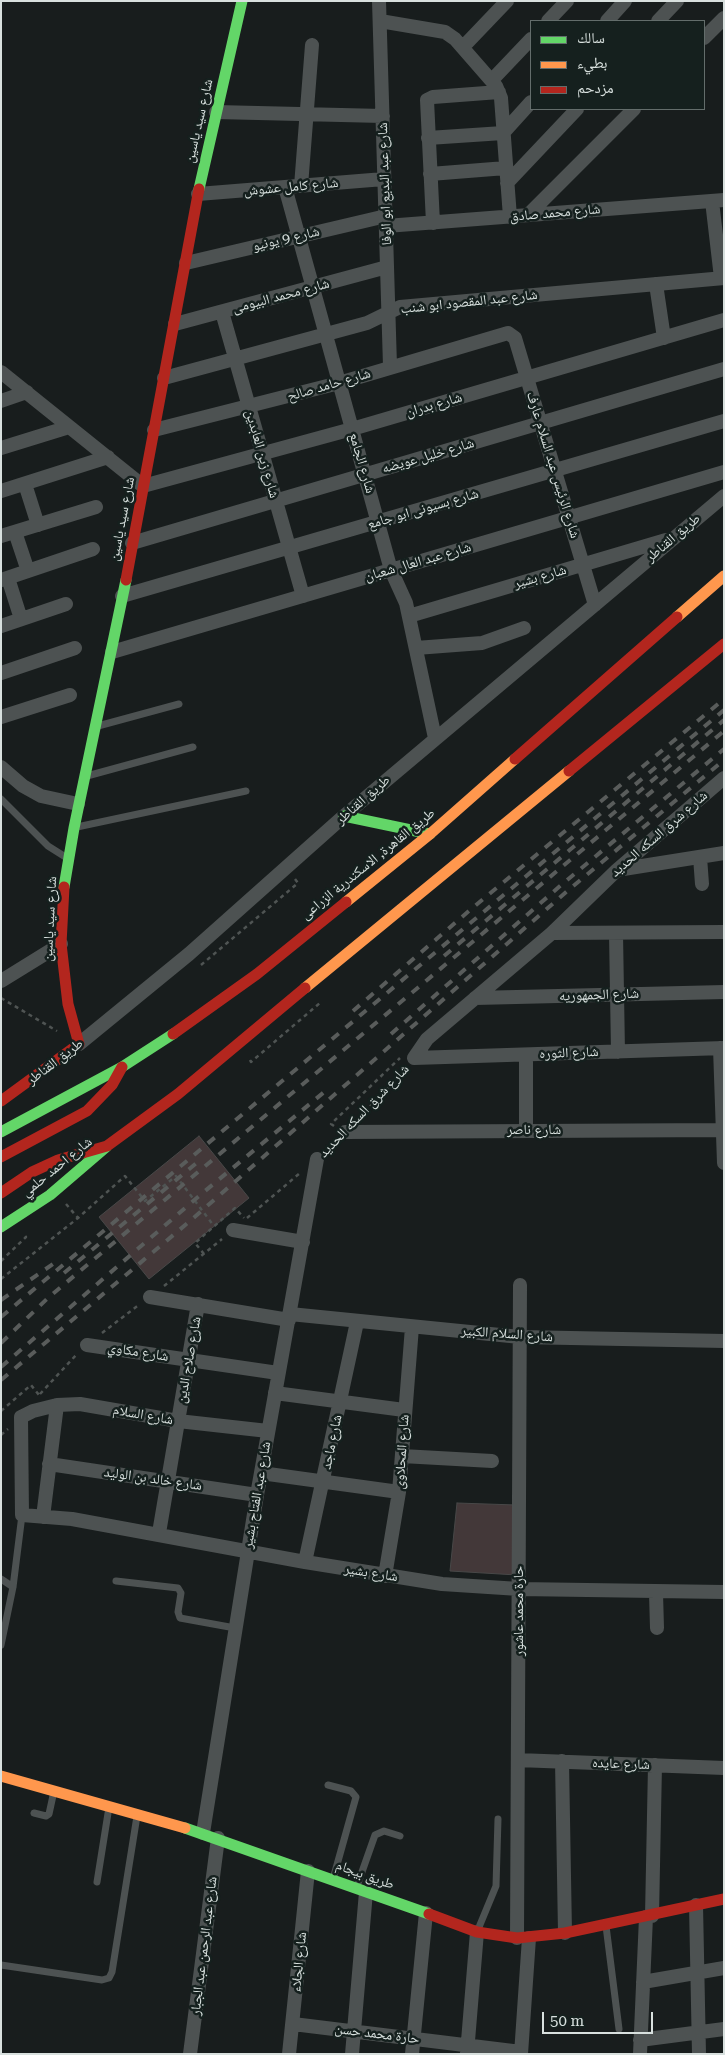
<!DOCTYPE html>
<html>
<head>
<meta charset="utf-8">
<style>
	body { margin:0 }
	#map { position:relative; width:725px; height:2055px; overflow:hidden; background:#181d1d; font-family:"Roboto Serif","Noto Naskh Arabic",serif }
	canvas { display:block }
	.frame { position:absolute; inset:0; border:2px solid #d8e0de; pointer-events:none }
	.legend { position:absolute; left:530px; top:20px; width:175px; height:90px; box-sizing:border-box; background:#15201e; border:1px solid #636d6b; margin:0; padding:6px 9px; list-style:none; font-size:15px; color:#d8e0de }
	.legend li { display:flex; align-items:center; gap:10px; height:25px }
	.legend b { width:25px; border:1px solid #636d6b }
	.scale { position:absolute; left:542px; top:2012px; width:111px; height:22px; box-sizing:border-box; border:2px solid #d8e0de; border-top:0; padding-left:6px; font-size:15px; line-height:18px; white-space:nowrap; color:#d8e0de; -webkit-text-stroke:4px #15201e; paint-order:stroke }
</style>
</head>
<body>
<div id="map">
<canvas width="725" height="2055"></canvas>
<div class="frame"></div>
<ul class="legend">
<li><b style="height:6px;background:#63d668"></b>سالك</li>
<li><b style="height:6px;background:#ff974d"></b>بطيء</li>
<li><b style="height:6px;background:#b3261e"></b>مزدحم</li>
</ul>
<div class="scale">50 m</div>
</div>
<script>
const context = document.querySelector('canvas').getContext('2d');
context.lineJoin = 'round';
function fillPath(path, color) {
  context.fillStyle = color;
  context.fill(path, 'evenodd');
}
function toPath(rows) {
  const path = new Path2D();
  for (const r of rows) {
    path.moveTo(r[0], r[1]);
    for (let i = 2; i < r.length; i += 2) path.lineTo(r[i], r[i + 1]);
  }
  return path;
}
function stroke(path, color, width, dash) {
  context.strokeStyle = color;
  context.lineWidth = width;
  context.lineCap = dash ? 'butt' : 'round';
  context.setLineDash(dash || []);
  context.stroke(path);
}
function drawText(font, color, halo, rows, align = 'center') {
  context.font = font + ' "Roboto Serif","Noto Naskh Arabic",serif';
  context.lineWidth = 5;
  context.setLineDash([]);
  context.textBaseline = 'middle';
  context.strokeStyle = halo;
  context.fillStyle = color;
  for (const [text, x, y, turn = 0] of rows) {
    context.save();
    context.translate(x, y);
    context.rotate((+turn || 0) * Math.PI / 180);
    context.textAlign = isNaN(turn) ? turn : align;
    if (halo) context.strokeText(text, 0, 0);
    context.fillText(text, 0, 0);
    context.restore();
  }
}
const building = toPath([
	[199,1136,249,1198,149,1279,99,1217,199,1136],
	[457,1503,516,1505,517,1575,450,1571,457,1503]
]);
const path = toPath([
	[201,965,298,883,295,879],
	[1,998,57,1031],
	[250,1060,251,1062,321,1002],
	[359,1118,407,1068],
	[334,1126,331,1124,400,1058],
	[327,1150,335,1141],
	[66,1204,78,1218],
	[247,1218,300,1173],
	[204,1254,195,1243,235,1208,244,1218],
	[1,1261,26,1237,23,1233],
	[1,1279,78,1218,125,1176,145,1201,176,1176,214,1226],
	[164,1286,222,1239],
	[102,1333,140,1304],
	[40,1394,77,1354],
	[1,1411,31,1385,39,1395],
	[1,1435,8,1429]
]);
const lane = toPath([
	[98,726,179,704],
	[87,776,193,747],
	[1,799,48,846,67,858],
	[77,827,246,791],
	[1,1579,13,1587],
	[116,1581,178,1588,181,1593,178,1612,180,1618,235,1628],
	[1,1645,13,1587,22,1515],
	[328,1785,351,1791,356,1797,333,1879],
	[34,1813,46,1816,49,1814,54,1791],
	[97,1882,109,1807],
	[357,1886,375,1835,384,1831,400,1836],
	[606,1926,619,2029],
	[477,1932,496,1886,498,1819],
	[1,1965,102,1980,109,1978,112,1972,137,1816]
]);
const street = toPath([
	[379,1,390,366],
	[380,21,445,32,455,39,496,86,501,98,510,217],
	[548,21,567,1],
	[607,21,625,1],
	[658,21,677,1],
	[704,38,724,18],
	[463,47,507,1],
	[492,80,531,39],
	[216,112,383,116],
	[428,138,503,133,531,102],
	[430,174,506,168],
	[507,183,577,109],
	[301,186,312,45],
	[285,187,391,570,406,603,435,738],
	[198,194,384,179],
	[712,201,721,278],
	[528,215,634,109],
	[433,223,427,100,433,97,499,92],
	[386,226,724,200],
	[186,263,386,216],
	[656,284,664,338],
	[222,312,303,596],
	[175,324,387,267],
	[1,372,143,486,352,429,724,320],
	[164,378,367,323,400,307,724,278],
	[1,401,27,392],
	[154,430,339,383,508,333,515,338,595,605],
	[1,448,69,427],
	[25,484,38,525],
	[1,491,108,457],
	[15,532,28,571],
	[1,536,96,507],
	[132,543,724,369],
	[8,578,21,619],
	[1,580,93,549],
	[122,596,724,421],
	[409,616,666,540],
	[1,626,66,604],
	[416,648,482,643,524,628],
	[112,652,724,472],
	[1,673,75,648],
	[1,717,70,695],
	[1,767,23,786,41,796,78,804],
	[724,778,617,870,552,933,427,1039,414,1058,724,1048],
	[700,857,702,884],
	[617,870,724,853],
	[552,933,724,932],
	[616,933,618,1052],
	[1,981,61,944],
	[475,998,724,992],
	[79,1044,189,954,344,816,724,496],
	[720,1048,724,1163],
	[526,1055,526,1130],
	[345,1132,724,1130],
	[233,1230,303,1242],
	[150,1297,289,1320],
	[290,1314,520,1337,724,1341],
	[87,1345,278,1373],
	[275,1393,404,1410],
	[268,1431,178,1421,80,1404,57,1405,33,1411,21,1417,22,1515,72,1519,305,1562,442,1584,519,1589,724,1592],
	[402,1456,492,1461],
	[49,1464,257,1495],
	[261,1473,399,1492],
	[43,1517,57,1405],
	[159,1533,198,1304],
	[305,1562,357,1322],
	[385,1576,399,1492,412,1327],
	[656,1593,657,1628],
	[518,1760,724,1768],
	[562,1761,565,1933],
	[203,1833,257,1495,317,1159],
	[696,1905,699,2054],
	[652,1916,655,1765],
	[517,1938,520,1285],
	[643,1982,724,1968],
	[293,2024,521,2052],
	[640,2040,724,2029],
	[467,2053,477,1932],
	[190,2054,218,1838],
	[289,2054,308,1871],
	[352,2054,366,1892],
	[412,2054,426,1913],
	[521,2054,529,1938],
	[640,2054,646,1917]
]);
const fast = toPath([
	[199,189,242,1],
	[344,816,430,834],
	[64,887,74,828,126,580],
	[1,1132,122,1067,173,1034],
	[1,1227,50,1195,106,1147],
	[185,1828,429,1914]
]);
const slow = toPath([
	[677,617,724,576],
	[346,902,430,834,515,759],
	[305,988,569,771],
	[1,1776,185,1828]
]);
const jam = toPath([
	[126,580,199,189],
	[515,759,677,617],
	[569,771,724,644],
	[173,1034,257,974,346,902],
	[1,1101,79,1044,68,1004,61,944,64,887],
	[1,1157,87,1111,112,1085,122,1067],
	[1,1193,32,1172,58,1160,107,1146,178,1094,305,988],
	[429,1914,477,1932,517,1938,565,1933,724,1899]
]);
const rail = toPath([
	[444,956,724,720],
	[353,1011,470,910,724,699],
	[391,1034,560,886,724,749],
	[64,1273,199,1161],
	[1,1300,53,1264],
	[1,1317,724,710],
	[1,1343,49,1297,724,731],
	[1,1367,199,1196,329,1088],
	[1,1380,190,1221,565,893,724,760]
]);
const streetNames = [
	["شارع سيد ياسين",199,121,-77],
	["شارع عبد البديع ابو الوفا",385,184,-92],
	["شارع كامل عشوش",291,187,-5],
	["شارع محمد صادق",555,213,-5],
	["شارع 9 يونيو",286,239,-13],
	["شارع محمد البيومى",281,296,-15],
	["شارع عبد المقصود ابو شنب",469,302,-6],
	["شارع حامد صالح",329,385,-16],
	["شارع بدران",434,405,-16],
	["شارع زين العابدين",262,454,74],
	["شارع خليل عويضه",428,456,-16],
	["شارع الجامع",362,463,74],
	["شارع الرئيس عبد السلام عارف",553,465,73],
	["شارع بسيونى ابو جامع",423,509,-16],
	["شارع سيد ياسين",122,519,-79],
	["طريق القناطر",673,538,-40],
	["شارع عبد العال شعبان",418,562,-16],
	["شارع بشير",540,577,-16],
	["طريق القناطر",363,800,-41],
	["شارع شرق السكه الحديد",659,834,-41],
	["طريق القاهرة, الاسكندرية الزراعى",368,864,-39],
	["شارع سيد ياسين",50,919,-87],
	["شارع الجمهوريه",599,995,-2],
	["شارع الثوره",569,1053,-2],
	["طريق القناطر",55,1062,-37],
	["شارع شرق السكه الحديد",364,1111,-46],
	["شارع ناصر",534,1130],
	["شارع احمد حلمي",57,1167,-39],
	["شارع السلام الكبير",507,1334,4],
	["شارع مكاوي",138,1352,9],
	["شارع صلاح الدين",189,1360,-80],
	["شارع السلام",143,1415,10],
	["شارع ماجد",332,1442,-78],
	["شارع المحلاوى",402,1452,-86],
	["شارع خالد بن الوليد",153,1479,8],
	["شارع عبد الفتاح بشير",257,1495,-80],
	["شارع بشير",371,1573,9],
	["حارة محمد عاشور",519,1611,-90],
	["شارع عايده",621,1764,2],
	["طريق بيجام",365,1875,20],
	["شارع عبد الرحمن عبد الجبار",204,1946,-83],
	["شارع الجلاء",299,1962,-84],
	["حارة محمد حسن",377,2034,7]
];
fillPath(building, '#433839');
stroke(building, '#484848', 1);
stroke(path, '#4f5453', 2.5, [4, 4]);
stroke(lane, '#4d5252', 7);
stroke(street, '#4d5252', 14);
stroke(fast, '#63d668', 11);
stroke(slow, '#ff974d', 11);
stroke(jam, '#b3261e', 11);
stroke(rail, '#595c5b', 4, [9, 9]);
drawText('14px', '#d8e0de', '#15201e', streetNames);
</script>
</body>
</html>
